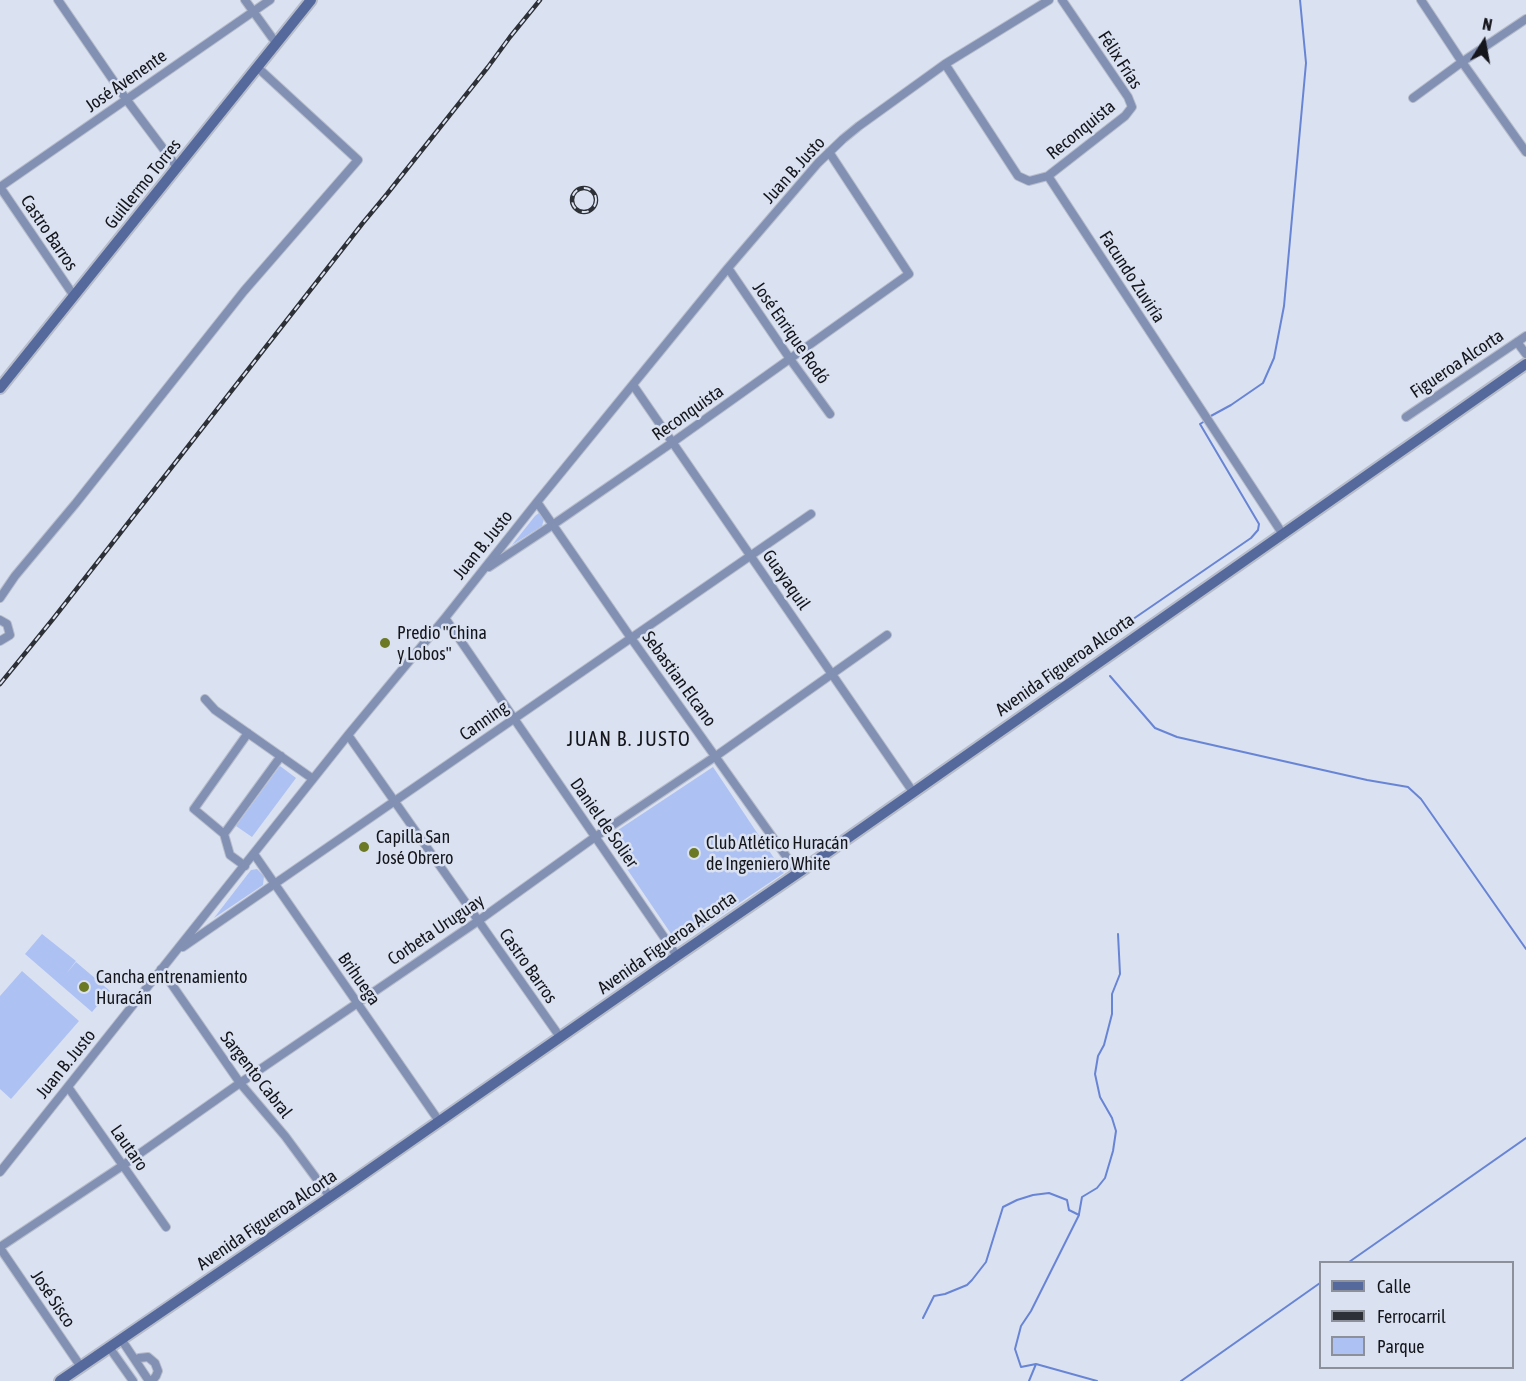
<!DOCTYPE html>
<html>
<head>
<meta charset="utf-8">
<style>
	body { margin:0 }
	#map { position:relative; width:1526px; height:1381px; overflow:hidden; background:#dae1f1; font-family:"Asap Condensed",sans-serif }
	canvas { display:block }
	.legend { position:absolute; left:1319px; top:1261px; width:195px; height:108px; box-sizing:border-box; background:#dae1f1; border:2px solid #8b909b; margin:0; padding:8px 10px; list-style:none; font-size:18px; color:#14161b }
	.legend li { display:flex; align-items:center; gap:12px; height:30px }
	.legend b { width:30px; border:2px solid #8b909b }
	.north { position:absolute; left:1454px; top:12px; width:60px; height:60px; -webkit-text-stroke:4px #dae1f1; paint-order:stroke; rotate:11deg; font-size:16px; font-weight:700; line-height:24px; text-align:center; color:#14161b }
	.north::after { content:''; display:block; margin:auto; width:21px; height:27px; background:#14161b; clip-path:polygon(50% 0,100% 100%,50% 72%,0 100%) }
</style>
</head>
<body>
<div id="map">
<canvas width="1526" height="1381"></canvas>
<ul class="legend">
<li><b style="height:8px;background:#55699c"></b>Calle</li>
<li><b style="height:8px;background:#2d3036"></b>Ferrocarril</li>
<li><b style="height:16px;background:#aec1f3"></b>Parque</li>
</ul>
<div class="north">N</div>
</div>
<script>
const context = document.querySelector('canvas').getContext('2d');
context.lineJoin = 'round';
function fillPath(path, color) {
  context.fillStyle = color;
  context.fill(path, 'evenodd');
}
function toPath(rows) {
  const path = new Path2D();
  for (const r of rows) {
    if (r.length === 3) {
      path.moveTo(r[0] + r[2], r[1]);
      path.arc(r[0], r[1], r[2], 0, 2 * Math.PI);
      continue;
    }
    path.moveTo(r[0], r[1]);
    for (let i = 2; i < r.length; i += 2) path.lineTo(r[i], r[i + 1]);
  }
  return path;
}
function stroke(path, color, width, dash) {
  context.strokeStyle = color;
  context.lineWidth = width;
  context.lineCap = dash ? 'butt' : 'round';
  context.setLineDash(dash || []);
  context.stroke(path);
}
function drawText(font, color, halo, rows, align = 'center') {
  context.font = font + ' "Asap Condensed",sans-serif';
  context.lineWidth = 5;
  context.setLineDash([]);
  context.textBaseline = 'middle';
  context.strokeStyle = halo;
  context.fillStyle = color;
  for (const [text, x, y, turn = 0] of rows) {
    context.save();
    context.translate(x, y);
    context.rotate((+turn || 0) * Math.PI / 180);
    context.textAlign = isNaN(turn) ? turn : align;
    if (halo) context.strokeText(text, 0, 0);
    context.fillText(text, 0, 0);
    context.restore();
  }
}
const green = toPath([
	[539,513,542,515,544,519,542,526,512,545,535,516],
	[280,766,296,778,252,837,236,826],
	[713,767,784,873,678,944,606,838],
	[257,869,264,876,263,885,214,918,251,870],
	[42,934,76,961,66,974,76,962,110,991,92,1012,25,954],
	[22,971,79,1021,11,1099,0,1089,0,996]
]);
const stream = toPath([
	[1209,417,1231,405,1263,383,1274,358,1284,306,1306,63,1300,0],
	[1091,648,1251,538,1258,530,1259,524,1200,424,1205,421],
	[1110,676,1155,728,1177,737,1367,780,1408,787,1421,799,1526,949],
	[1079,1214,1082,1197,1097,1188,1105,1178,1113,1151,1116,1131,1112,1118,1100,1097,1095,1074,1098,1056,1104,1045,1112,1014,1112,994,1120,974,1118,934],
	[1349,1262,1526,1138],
	[923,1318,934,1296,945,1294,967,1285,972,1280,986,1262,1003,1207,1017,1200,1033,1195,1049,1193,1067,1200,1069,1210,1079,1215,1031,1311,1021,1326,1015,1349,1021,1367,1036,1364,1097,1381],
	[1029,1381,1036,1364],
	[1181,1381,1320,1283]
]);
const minor = toPath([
	[58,0,126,99,177,167],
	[245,0,276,43],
	[1421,0,1462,62,1526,152],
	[945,64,1018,176,1029,181,1048,176,1282,533],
	[1413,98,1462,62,1526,19],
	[1048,176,1125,116,1132,107,1128,97,1062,0],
	[0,187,270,0],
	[0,187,74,296],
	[728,268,790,359,830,414],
	[1517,342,1526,354],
	[633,385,913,792],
	[1406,417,1526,336],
	[537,502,631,638,798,873],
	[489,567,554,524,673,442,909,274,829,152],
	[0,598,15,576,76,503,244,291,358,160,257,67],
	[445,618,677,956],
	[0,620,7,624,10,635,0,641],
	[205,699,215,710,313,779],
	[348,735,560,1037],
	[224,834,281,756],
	[254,854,439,1121],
	[245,866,230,855,224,834,194,809,248,733],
	[183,947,811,514],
	[161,969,240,1083,285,1136,330,1197],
	[68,1087,166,1227],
	[0,1172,348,735,445,618,537,502,728,268,818,163,843,139,859,126,945,64,1049,0],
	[0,1247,122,1166,240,1083,478,921,595,837,716,756,887,635],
	[0,1248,81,1367],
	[121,1339,149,1381],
	[109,1347,133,1381],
	[135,1360,139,1358,148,1357,155,1363,158,1371,156,1376,152,1381]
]);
const secondary = toPath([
	[0,388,311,0],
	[60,1381,352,1182,677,956,798,873,1526,364]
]);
const rail = toPath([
	[584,200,12],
	[0,684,53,619,362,224,387,194,488,67,510,37,540,0]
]);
const markers = [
	[385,643,6,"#6b7925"],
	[364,847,6,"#6b7925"],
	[694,853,6,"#6b7925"],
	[84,987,6,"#6b7925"]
];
const streetNames = [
	["Félix Frías",1120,60,57],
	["José Avenente",126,81,-35],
	["Reconquista",1081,130,-39],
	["Juan B. Justo",794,170,-48],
	["Guillermo Torres",143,184,-51],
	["Castro Barros",49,233,56],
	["Facundo Zuviría",1132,277,57],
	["José Enrique Rodó",791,333,55],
	["Figueroa Alcorta",1457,364,-34],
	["Reconquista",688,413,-35],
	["Juan B. Justo",483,545,-51],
	["Guayaquil",786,580,55],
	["Avenida Figueroa Alcorta",1065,665,-35],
	["Sebastian Elcano",679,679,54],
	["Canning",484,721,-35],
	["Daniel de Solier",604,823,55],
	["Corbeta Uruguay",436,930,-34],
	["Avenida Figueroa Alcorta",667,943,-35],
	["Castro Barros",528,966,55],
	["Brihuega",359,979,55],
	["Juan B. Justo",66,1064,-51],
	["Sargento Cabral",256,1075,52],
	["Lautaro",129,1148,55],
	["Avenida Figueroa Alcorta",267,1220,-34],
	["José Sisco",53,1299,56]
];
const poiNames = [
	["Predio \"China",397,633],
	["y Lobos\"",397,654],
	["Capilla San",376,837],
	["José Obrero",376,858],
	["Club Atlético Huracán",706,843],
	["de Ingeniero White",706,864],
	["Cancha entrenamiento",96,977],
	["Huracán",96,998]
];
const neighbourhoodNames = [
	["JUAN B. JUSTO",629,740]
];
fillPath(green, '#aec1f3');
stroke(stream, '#6884d4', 2);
stroke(minor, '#b6bcca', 10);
stroke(secondary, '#b6bcca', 14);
stroke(minor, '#8290b4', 8);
stroke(secondary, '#55699c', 10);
stroke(rail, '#2d3036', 4.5);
stroke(rail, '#dae1f1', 2, [7]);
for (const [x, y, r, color] of markers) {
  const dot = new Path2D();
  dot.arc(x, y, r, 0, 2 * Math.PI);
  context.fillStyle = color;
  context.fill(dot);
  stroke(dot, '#dae1f1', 2);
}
drawText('18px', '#14161b', '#dae1f1', streetNames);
drawText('18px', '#14161b', '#dae1f1', poiNames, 'left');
context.letterSpacing = '1.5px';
drawText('20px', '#14161b', '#dae1f1', neighbourhoodNames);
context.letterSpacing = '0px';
</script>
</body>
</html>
